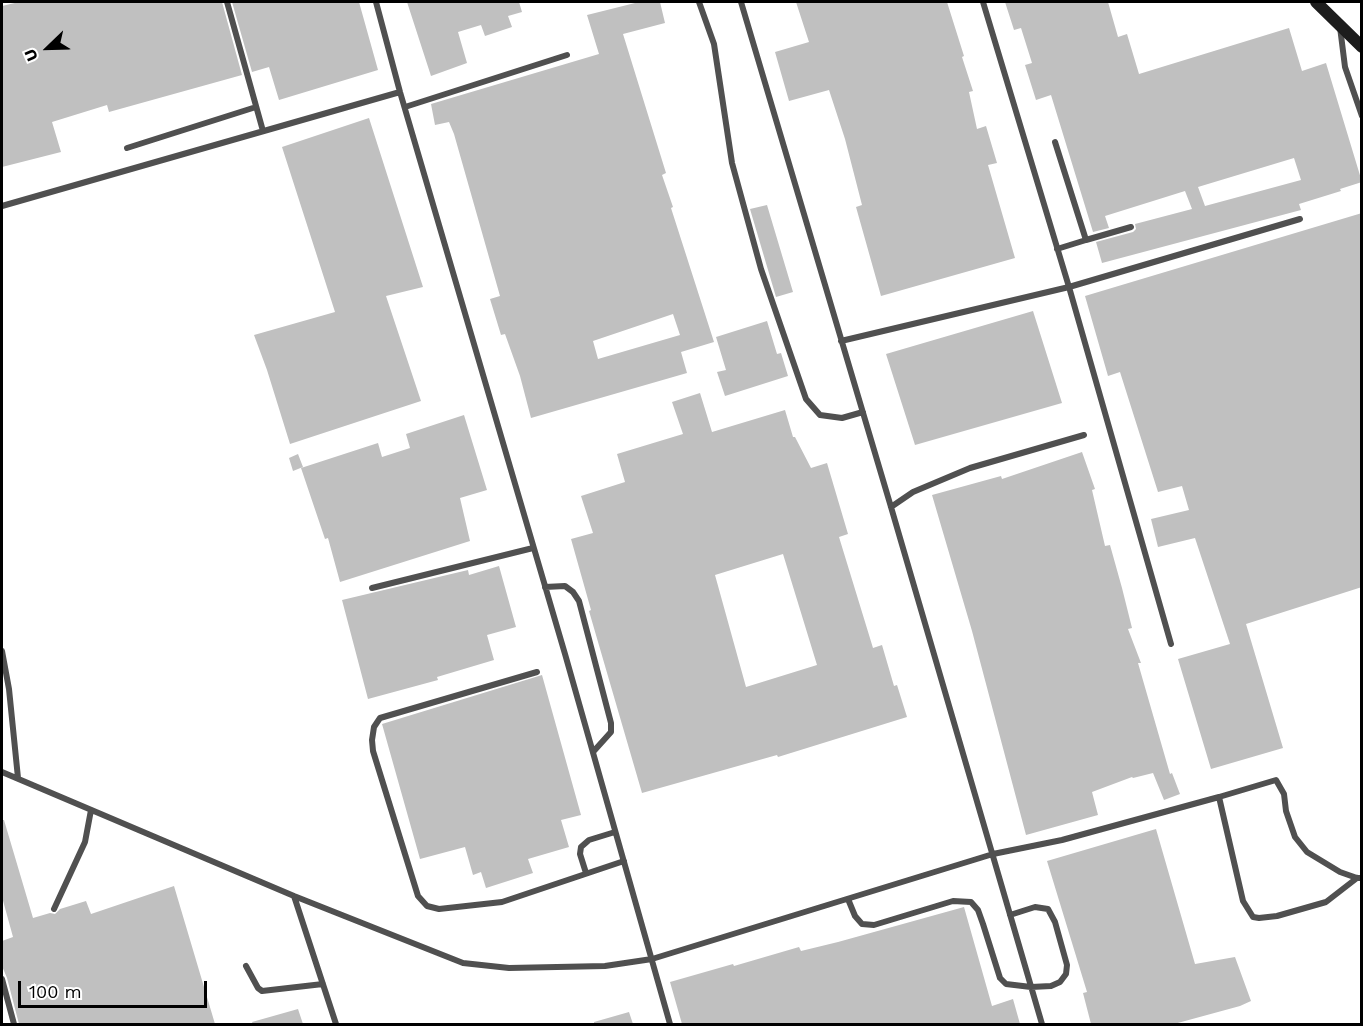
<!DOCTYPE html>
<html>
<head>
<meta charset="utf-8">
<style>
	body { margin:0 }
	#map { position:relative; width:1363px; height:1026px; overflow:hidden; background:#fff; font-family:"Work Sans",sans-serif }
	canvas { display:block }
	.frame { position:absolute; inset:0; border:3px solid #000; pointer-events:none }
	.north { position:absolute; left:18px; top:18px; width:60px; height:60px; -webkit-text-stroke:4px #fff; paint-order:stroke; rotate:247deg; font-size:16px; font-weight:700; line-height:24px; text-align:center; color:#000 }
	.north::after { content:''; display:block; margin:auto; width:21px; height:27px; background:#000; clip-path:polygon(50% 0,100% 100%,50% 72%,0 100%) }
	.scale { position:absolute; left:18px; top:981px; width:189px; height:27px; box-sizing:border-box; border:3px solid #000; border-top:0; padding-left:8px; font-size:18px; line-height:21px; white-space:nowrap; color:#000; -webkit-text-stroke:4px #fff; paint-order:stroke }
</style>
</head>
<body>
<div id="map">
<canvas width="1363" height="1026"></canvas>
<div class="frame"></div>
<div class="north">U</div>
<div class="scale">100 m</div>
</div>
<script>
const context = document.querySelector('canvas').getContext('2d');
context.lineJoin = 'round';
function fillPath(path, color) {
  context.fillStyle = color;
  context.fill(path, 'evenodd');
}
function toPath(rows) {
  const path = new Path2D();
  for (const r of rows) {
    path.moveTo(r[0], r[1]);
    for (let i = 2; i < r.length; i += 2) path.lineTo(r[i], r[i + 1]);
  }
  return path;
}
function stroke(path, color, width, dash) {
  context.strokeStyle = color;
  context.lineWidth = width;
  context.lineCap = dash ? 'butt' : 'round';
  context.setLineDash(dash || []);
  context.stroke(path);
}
const building = toPath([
	[19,2,222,2,242,75,109,112,107,105,52,122,61,152,2,167,2,6],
	[232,2,359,2,378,70,279,100,269,67,252,72],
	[407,2,519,2,522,12,508,16,512,27,485,36,481,25,458,32,467,63,431,76],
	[639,2,660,2,665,23,623,34,666,173,662,175,673,207,671,208,714,342,681,352,687,373,531,418,520,376,505,334,501,335,490,299,500,296,454,134,449,122,435,125,431,104,599,54,587,15],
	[673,314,680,335,598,359,593,341],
	[796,2,947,2,964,56,962,57,973,91,969,92,977,129,986,126,997,163,988,165,1015,258,881,296,856,207,862,205,845,139,829,90,789,101,775,52,809,42],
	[1005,2,1108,2,1118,37,1127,34,1139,74,1289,28,1302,71,1326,63,1362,182,1340,189,1341,191,1299,204,1301,210,1102,263,1096,242,1133,232,1136,229,1135,224,1192,209,1185,191,1105,216,1109,228,1093,232,1051,95,1036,100,1025,65,1032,63,1021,28,1014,30],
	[1294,158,1301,180,1205,206,1198,187],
	[369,118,423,287,386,296,421,401,290,444,267,370,254,335,335,312,282,147],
	[767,205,793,292,776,297,750,209],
	[1362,213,1362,587,1246,624,1283,748,1211,769,1178,659,1230,644,1195,538,1158,547,1151,519,1189,510,1182,486,1158,492,1120,372,1108,376,1085,296],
	[1033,311,1062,403,915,445,886,354],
	[767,321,777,354,781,353,788,376,725,396,717,372,726,370,716,337],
	[700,393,712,432,785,410,793,437,795,437,811,468,827,463,848,534,839,537,873,648,882,645,894,686,897,685,907,717,778,757,777,755,642,793,589,611,591,610,571,539,593,533,581,496,625,482,617,454,683,434,672,402],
	[783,554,817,665,746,687,715,575],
	[464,415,487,490,460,498,470,541,340,582,328,538,325,539,301,468,378,443,382,457,410,448,406,434],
	[1082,452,1095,489,1092,490,1105,546,1110,545,1122,588,1132,628,1128,629,1141,663,1138,663,1170,774,1172,773,1180,794,1164,800,1153,773,1133,778,1132,777,1092,792,1098,815,1026,835,972,631,932,495,1001,476,1002,479],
	[298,454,303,467,293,471,289,458],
	[499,566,516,627,487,635,494,660,437,677,438,680,368,699,342,600,468,570,469,575],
	[542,675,581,815,561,820,569,847,528,859,533,873,486,888,481,872,473,875,465,847,420,859,382,724],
	[2,820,4,820,33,918,50,913,55,914,60,909,86,901,91,914,174,886,215,1024,19,1024,7,978,2,966,2,941,13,937,2,897],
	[1156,829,1195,964,1235,957,1251,1001,1240,1006,1174,1024,1091,1024,1083,993,1087,992,1047,861],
	[964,907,992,1006,1013,999,1020,1024,682,1024,670,982,733,964,734,966,799,947,801,951,838,942],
	[298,1009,303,1024,253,1024,252,1022],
	[629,1012,633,1024,594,1024,594,1022]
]);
const lane = toPath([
	[227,2,263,131],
	[376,2,400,92,565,654,670,1024],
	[699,2,714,44,732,163,761,269,806,399,820,415,842,418,863,412],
	[741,2,891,507,1042,1024],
	[983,2,1069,287,1300,219],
	[1340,27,1345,67,1362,116],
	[405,107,567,55],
	[1055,142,1086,240,1057,249],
	[127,148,256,107],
	[2,206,400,92],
	[1086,240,1131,227],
	[841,341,1069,287,1171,644],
	[891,507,913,492,970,468,1084,435],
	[545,587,565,586,573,592,579,601,611,723,611,732,593,752],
	[372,588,533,548],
	[2,651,9,689,18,778],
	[537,672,380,718,374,727,372,740,373,751,418,896,427,906,439,909,502,902,624,861],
	[2,772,294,896,463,963,509,968,605,966,652,959,993,854,1062,840,1219,797,1243,901,1253,917,1259,918,1277,916,1326,902,1357,878],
	[1219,797,1276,780,1284,794,1286,811,1295,837,1307,852,1340,872,1357,878,1362,878],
	[586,873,580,854,581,847,589,840,615,832],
	[294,896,336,1024],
	[848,899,855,916,862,924,874,925,953,901,971,902,978,910,983,924,1000,978,1006,984,1031,987,1051,986,1060,982,1066,974,1067,965,1055,922,1048,909,1035,907,1010,915],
	[54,909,85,842,91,810],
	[246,966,258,988,262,991,323,984],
	[2,979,14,1024]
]);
const secondary = toPath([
	[1316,2,1362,47]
]);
fillPath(building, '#c0c0c0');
stroke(lane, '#505050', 6);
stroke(secondary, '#1d1d1d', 12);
</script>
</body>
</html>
